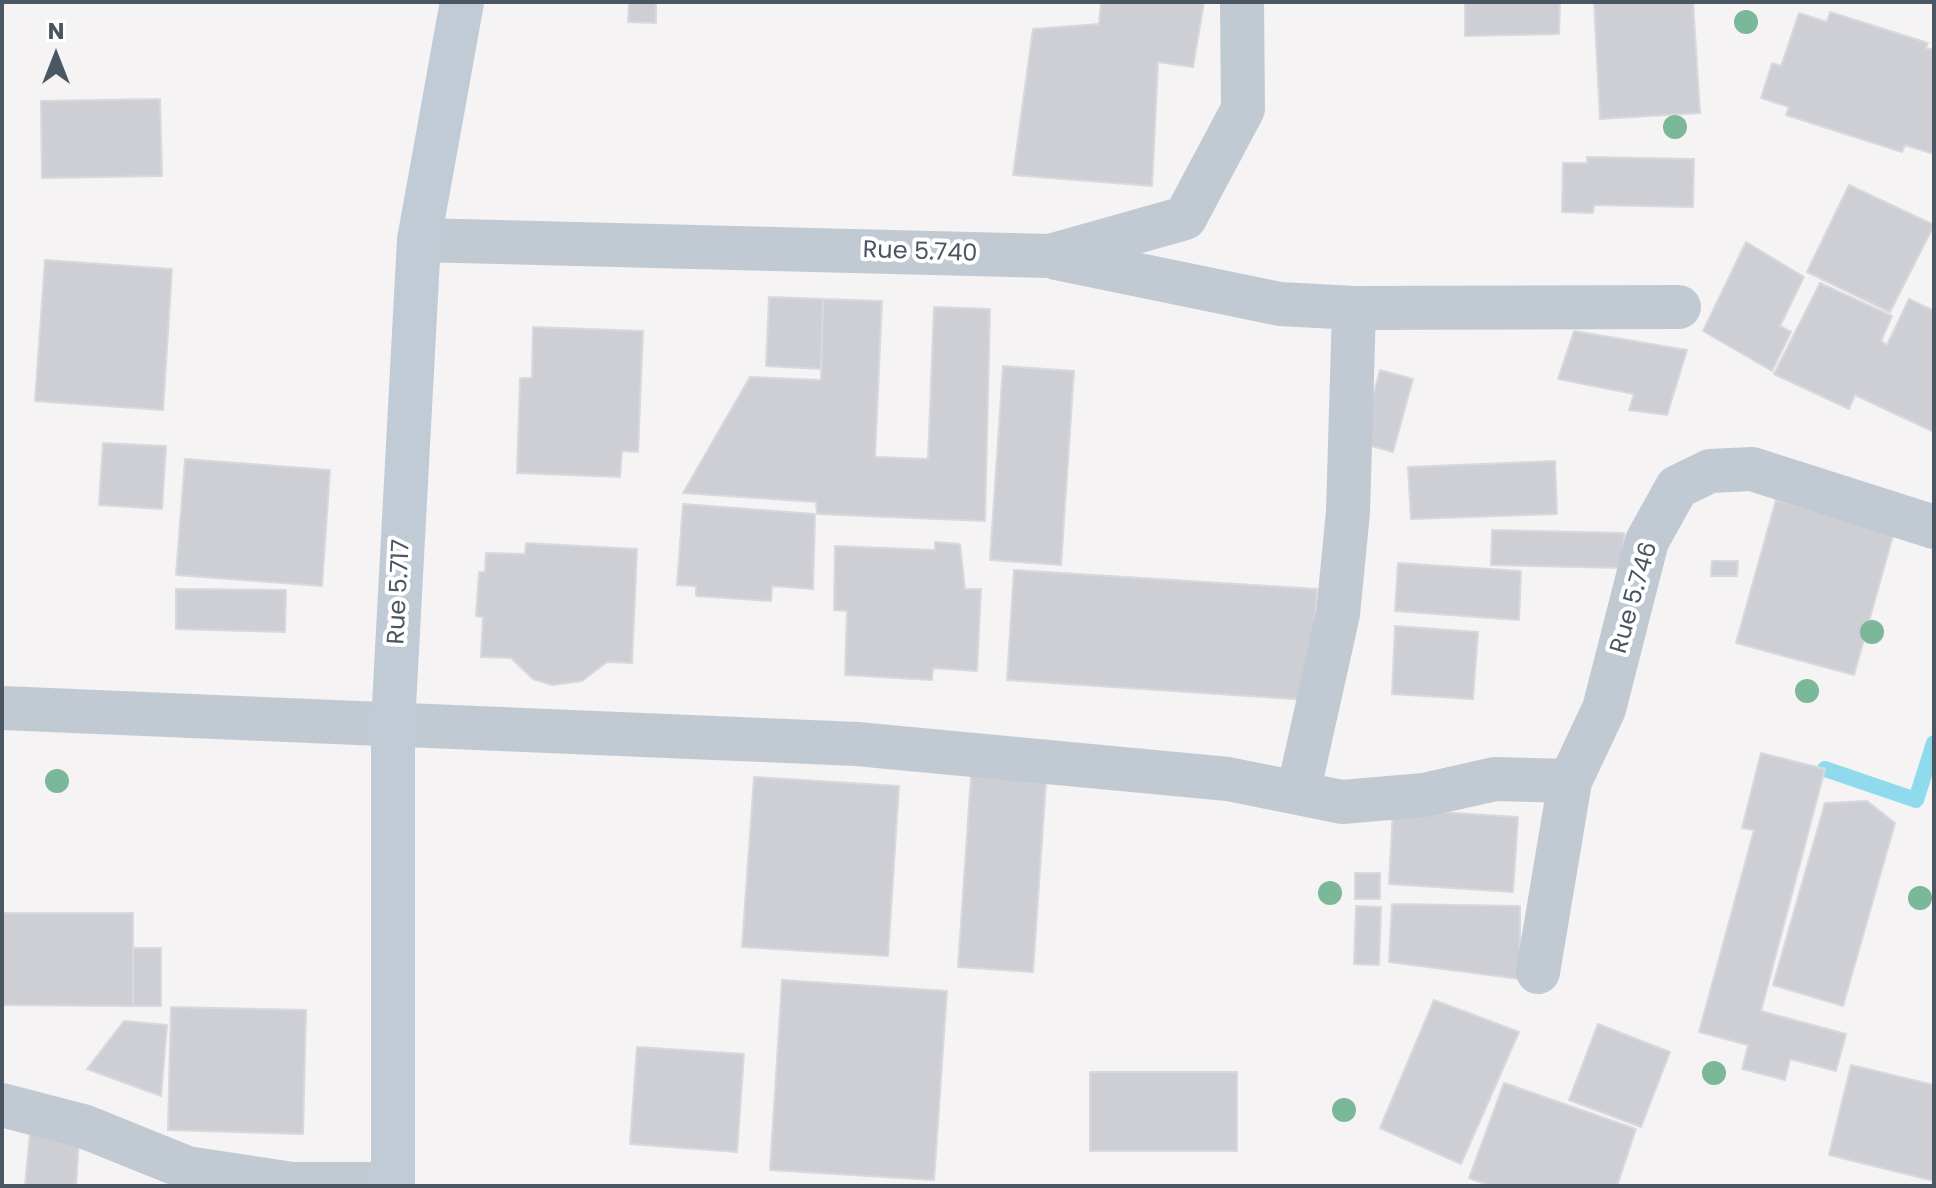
<!DOCTYPE html>
<html>
<head>
<meta charset="utf-8">
<style>
	body { margin:0 }
	#map { position:relative; width:1936px; height:1188px; overflow:hidden; background:#f5f3f3; font-family:Poppins,sans-serif }
	canvas { display:block }
	.frame { position:absolute; inset:0; border:4px solid #4a5661; pointer-events:none }
	.north { position:absolute; left:16px; top:16px; width:80px; height:80px; -webkit-text-stroke:6px #fff; paint-order:stroke; rotate:0deg; font-size:22px; font-weight:700; line-height:32px; text-align:center; color:#4a5661 }
	.north::after { content:''; display:block; margin:auto; width:28px; height:36px; background:#4a5661; clip-path:polygon(50% 0,100% 100%,50% 72%,0 100%) }
</style>
</head>
<body>
<div id="map">
<canvas width="1936" height="1188"></canvas>
<div class="frame"></div>
<div class="north">N</div>
</div>
<script>
const context = document.querySelector('canvas').getContext('2d');
context.lineJoin = 'round';
function toPath(rows) {
  const path = new Path2D();
  for (const r of rows) {
    path.moveTo(r[0], r[1]);
    for (let i = 2; i < r.length; i += 2) path.lineTo(r[i], r[i + 1]);
  }
  return path;
}
function stroke(path, color, width, dash) {
  context.strokeStyle = color;
  context.lineWidth = width;
  context.lineCap = dash ? 'butt' : 'round';
  context.setLineDash(dash || []);
  context.stroke(path);
}
function fillPath(path, color) {
  context.fillStyle = color;
  context.fill(path, 'evenodd');
}
function drawText(font, color, halo, rows, align = 'center') {
  context.font = font + ' Poppins,sans-serif';
  context.lineWidth = 8;
  context.setLineDash([]);
  context.textBaseline = 'middle';
  context.strokeStyle = halo;
  context.fillStyle = color;
  for (const [text, x, y, turn = 0] of rows) {
    context.save();
    context.translate(x, y);
    context.rotate((+turn || 0) * Math.PI / 180);
    context.textAlign = isNaN(turn) ? turn : align;
    if (halo) context.strokeText(text, 0, 0);
    context.fillText(text, 0, 0);
    context.restore();
  }
}
const stream = toPath([
	[1825,769,1916,800,1934,743]
]);
const building = toPath([
	[629,2,656,2,656,23,628,22,629,2],
	[1101,2,1204,2,1193,67,1158,62,1152,186,1013,175,1033,29,1099,24,1101,2],
	[1465,2,1560,2,1559,34,1465,36,1465,2],
	[1594,2,1693,2,1700,113,1600,119,1594,2],
	[1830,12,1928,43,1926,48,1934,50,1934,154,1905,145,1902,152,1786,115,1789,107,1761,98,1772,63,1781,66,1799,13,1827,22,1830,12],
	[160,99,162,176,42,178,41,101,160,99],
	[1587,157,1694,159,1693,207,1594,205,1593,213,1562,212,1563,163,1587,163,1587,157],
	[1849,185,1934,225,1890,312,1807,272,1849,185],
	[1746,242,1804,277,1780,326,1791,332,1772,371,1703,331,1746,242],
	[45,260,172,269,163,410,35,401,45,260],
	[1820,283,1892,316,1881,341,1887,345,1909,299,1934,311,1934,432,1855,395,1849,409,1774,374,1820,283],
	[769,297,823,299,821,369,766,366,769,297],
	[823,299,882,301,875,457,928,459,934,307,990,309,985,521,817,514,816,502,683,493,750,377,821,380,823,299],
	[533,327,643,331,638,452,622,451,620,477,517,473,520,378,532,378,533,327],
	[1574,331,1687,350,1667,415,1629,410,1634,394,1558,379,1574,331],
	[1003,366,1074,371,1061,565,990,560,1003,366],
	[1380,370,1413,379,1393,452,1360,443,1380,370],
	[103,443,166,446,162,509,99,505,103,443],
	[185,459,330,470,322,586,176,575,185,459],
	[1555,461,1557,514,1411,519,1408,467,1555,461],
	[1776,500,1894,532,1854,675,1736,643,1776,500],
	[683,504,815,514,813,589,772,586,771,601,696,596,696,586,677,585,683,504],
	[1492,530,1624,533,1623,568,1491,565,1492,530],
	[935,542,960,544,965,589,981,589,977,671,933,668,932,680,845,675,847,611,834,610,835,546,935,550,935,542],
	[526,543,637,549,632,663,607,662,582,681,552,685,533,679,511,658,481,657,483,617,476,616,479,572,485,572,486,553,525,554,526,543],
	[1712,561,1738,561,1737,576,1711,576,1712,561],
	[1398,563,1521,571,1519,620,1395,611,1398,563],
	[1014,570,1317,589,1309,700,1007,680,1014,570],
	[176,589,286,590,285,632,176,629,176,589],
	[1395,626,1478,632,1473,699,1392,694,1395,626],
	[1761,753,1825,769,1761,1011,1846,1034,1836,1071,1790,1059,1785,1080,1742,1069,1748,1045,1699,1032,1754,830,1742,828,1761,753],
	[971,776,1046,781,1033,972,958,967,971,776],
	[754,777,899,786,888,956,742,947,754,777],
	[1867,801,1895,823,1843,1006,1773,985,1825,803,1867,801],
	[1393,809,1518,817,1513,892,1389,884,1393,809],
	[1355,873,1380,873,1380,899,1355,899,1355,873],
	[1392,904,1520,906,1520,979,1389,962,1392,904],
	[1356,906,1381,907,1379,965,1354,964,1356,906],
	[2,913,133,913,133,1006,2,1005,2,913],
	[133,948,161,948,161,1006,133,1006,133,948],
	[782,980,947,991,934,1180,770,1170,782,980],
	[1434,1000,1519,1032,1461,1164,1380,1128,1434,1000],
	[171,1007,306,1010,303,1134,168,1130,171,1007],
	[124,1021,167,1025,161,1096,87,1069,124,1021],
	[1598,1024,1670,1052,1641,1127,1569,1100,1598,1024],
	[637,1047,744,1054,737,1152,630,1144,637,1047],
	[1851,1065,1934,1085,1934,1181,1829,1155,1851,1065],
	[1090,1072,1237,1072,1237,1151,1090,1151,1090,1072],
	[1504,1083,1636,1129,1617,1186,1491,1186,1469,1178,1504,1083],
	[31,1123,79,1138,76,1186,25,1186,31,1123]
]);
const street = toPath([
	[419,240,1050,256,1185,218,1243,109,1242,2],
	[1056,258,1280,304,1354,308,1679,307],
	[2,708,857,744,1228,779,1342,802,1424,795,1495,779,1570,781],
	[1298,793,1338,614,1348,512,1354,308],
	[1538,972,1570,781,1604,709,1647,541,1677,487,1710,471,1752,469,1934,527],
	[2,1105,83,1126,187,1168,292,1184,393,1184]
]);
const secondary = toPath([
	[393,1186,393,724,419,240,462,2]
]);
const trees = [
	[1746,22],
	[1675,127],
	[1872,632],
	[1807,691],
	[57,781],
	[1330,893],
	[1920,898],
	[1714,1073],
	[1344,1110]
];
const streetNames = [
	["Rue 5.740",920,253,2],
	["Rue 5.717",400,592,-87],
	["Rue 5.746",1635,598,-74]
];
stroke(stream, '#90daee', 16);
fillPath(building, '#cdcfd5');
stroke(building, '#d7d9de', 2);
stroke(street, '#c1cad2', 44);
stroke(secondary, '#c1cbd6', 44);
context.fillStyle = '#7bb799';
for (const [x, y] of trees) {
  context.beginPath();
  context.arc(x, y, 12, 0, 2 * Math.PI);
  context.fill();
}
drawText('24px', '#4a5661', '#fff', streetNames);
</script>
</body>
</html>
